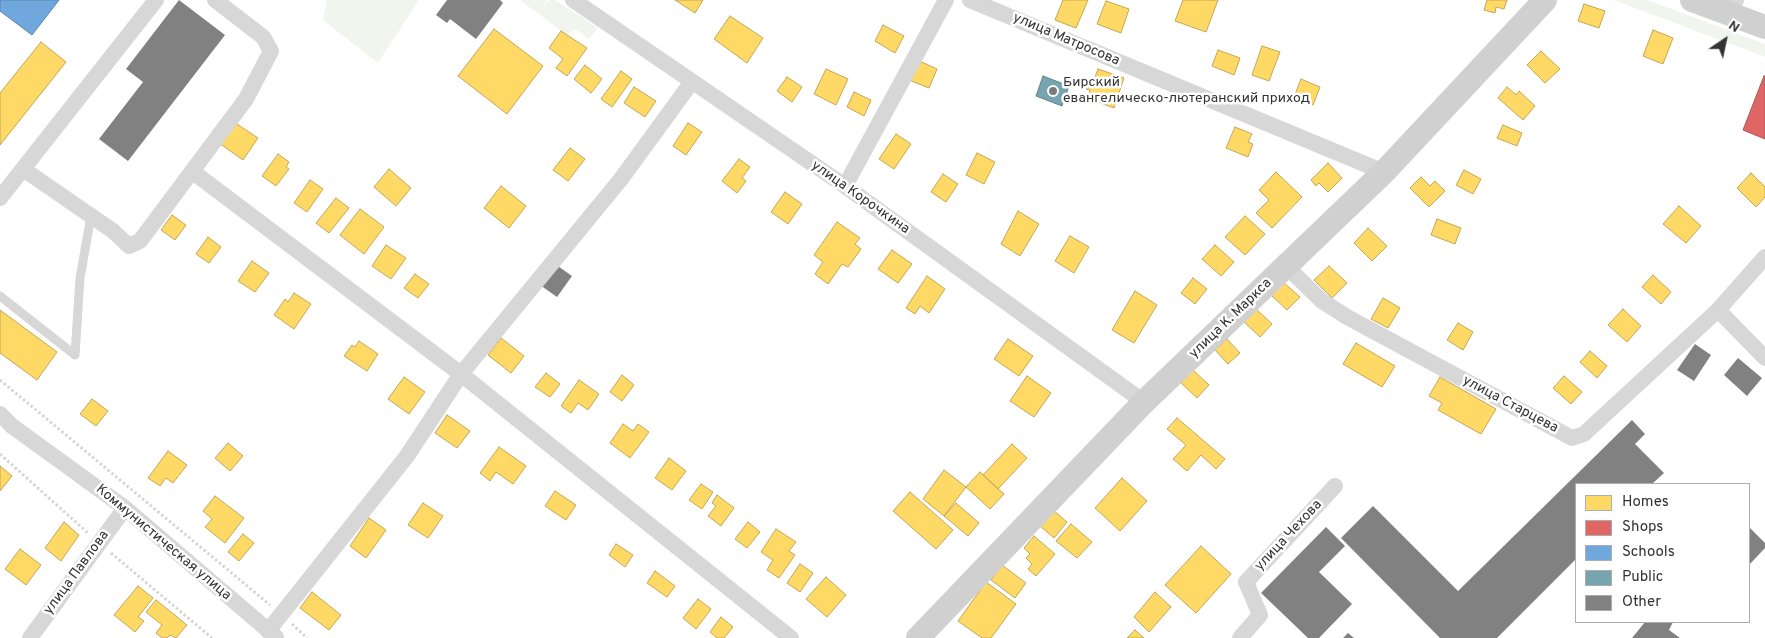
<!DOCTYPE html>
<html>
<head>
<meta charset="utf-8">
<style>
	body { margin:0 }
	#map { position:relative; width:1765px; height:638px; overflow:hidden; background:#fff; font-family:Overpass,sans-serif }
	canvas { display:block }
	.legend { position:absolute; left:1575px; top:483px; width:175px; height:140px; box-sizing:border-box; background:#fff; border:1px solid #adadad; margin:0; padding:6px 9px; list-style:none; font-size:15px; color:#333 }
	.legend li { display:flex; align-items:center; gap:10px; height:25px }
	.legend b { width:25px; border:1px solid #adadad }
	.north { position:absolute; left:1700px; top:15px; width:50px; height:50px; -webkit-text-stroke:4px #fff; paint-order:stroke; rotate:34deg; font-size:14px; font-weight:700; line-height:20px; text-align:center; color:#333 }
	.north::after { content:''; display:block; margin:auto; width:18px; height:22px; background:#333; clip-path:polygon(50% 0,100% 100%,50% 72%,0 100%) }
</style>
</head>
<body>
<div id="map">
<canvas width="1765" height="638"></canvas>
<ul class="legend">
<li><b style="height:14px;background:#ffd966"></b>Homes</li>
<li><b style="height:14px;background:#e06666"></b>Shops</li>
<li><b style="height:14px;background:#6fa8dc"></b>Schools</li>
<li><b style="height:14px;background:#76a5af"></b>Public</li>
<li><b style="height:14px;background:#818181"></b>Other</li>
</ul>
<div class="north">N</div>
</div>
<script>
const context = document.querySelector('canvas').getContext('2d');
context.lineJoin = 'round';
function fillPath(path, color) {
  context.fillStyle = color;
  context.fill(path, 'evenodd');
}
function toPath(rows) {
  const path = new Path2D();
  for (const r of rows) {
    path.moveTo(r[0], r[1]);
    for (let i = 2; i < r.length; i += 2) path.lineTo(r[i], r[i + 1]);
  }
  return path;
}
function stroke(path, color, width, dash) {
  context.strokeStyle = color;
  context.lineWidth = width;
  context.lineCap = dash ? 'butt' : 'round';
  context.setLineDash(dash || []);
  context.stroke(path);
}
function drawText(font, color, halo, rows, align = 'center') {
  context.font = font + ' Overpass,sans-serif';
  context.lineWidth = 5;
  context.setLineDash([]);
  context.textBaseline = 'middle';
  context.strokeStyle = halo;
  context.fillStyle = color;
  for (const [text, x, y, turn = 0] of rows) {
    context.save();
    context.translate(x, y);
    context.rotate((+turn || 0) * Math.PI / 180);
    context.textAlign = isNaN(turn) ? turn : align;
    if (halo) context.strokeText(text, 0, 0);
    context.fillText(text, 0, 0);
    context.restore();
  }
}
const green = toPath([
	[327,0,419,0,378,63,323,20],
	[520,0,547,0,543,6,549,0,555,0,598,28,589,39,575,29,567,35],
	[1614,0,1647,0,1765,44,1765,57]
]);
const homes = toPath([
	[675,0,703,0,695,13,675,0],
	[1063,0,1088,0,1076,28,1055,20,1063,0],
	[1183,0,1218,0,1206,32,1175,21,1183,0],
	[1487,0,1507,0,1504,9,1496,7,1495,13,1484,10,1487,0],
	[1106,1,1129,9,1121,33,1097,24,1106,1],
	[1584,4,1605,11,1599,28,1578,21,1584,4],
	[730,16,763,38,747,63,714,39,730,16],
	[883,25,904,36,895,53,875,41,883,25],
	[494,29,543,66,507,114,458,76,494,29],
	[1653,30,1673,38,1663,64,1643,56,1653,30],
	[561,31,587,48,567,76,556,68,563,59,549,48,561,31],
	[41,42,66,62,0,145,0,93,41,42],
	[1262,46,1280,52,1269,81,1252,75,1262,46],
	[1218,50,1240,58,1234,75,1212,66,1218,50],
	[1541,51,1560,69,1545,83,1527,65,1541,51],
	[917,60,937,69,929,88,909,80,917,60],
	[585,65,602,79,591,93,574,79,585,65],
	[826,69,848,79,836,105,814,94,826,69],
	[1098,69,1124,78,1114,108,1087,98,1090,90,1086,89,1088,81,1093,83,1098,69],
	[621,71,632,79,612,107,601,99,621,71],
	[787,77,802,87,792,102,777,91,787,77],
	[1301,79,1320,87,1313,105,1294,97,1301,79],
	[634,87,656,101,645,117,624,103,634,87],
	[1507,87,1516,95,1519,91,1535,106,1523,120,1498,98,1507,87],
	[854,92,871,100,864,116,847,107,854,92],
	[234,122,258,138,243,160,219,143,234,122],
	[688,123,702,132,686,155,673,146,688,123],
	[1503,125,1522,133,1517,146,1497,138,1503,125],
	[1235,127,1252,134,1248,142,1253,144,1248,157,1226,148,1235,127],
	[896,134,911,144,894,169,879,159,896,134],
	[570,148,585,159,568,181,553,170,570,148],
	[977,153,995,162,984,184,966,175,977,153],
	[278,154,289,162,286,167,289,169,276,186,262,176,278,154],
	[739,159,750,167,742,178,746,181,737,193,722,181,739,159],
	[1328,163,1342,178,1328,192,1319,183,1316,186,1311,180,1328,163],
	[389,169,411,188,396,206,374,187,389,169],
	[1464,170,1481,179,1473,194,1456,185,1464,170],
	[1276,172,1302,197,1272,228,1256,213,1269,200,1259,190,1276,172],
	[1751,173,1765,187,1765,197,1756,207,1737,188,1751,173],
	[943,174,958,184,946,202,931,192,943,174],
	[1421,177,1430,186,1435,181,1445,191,1429,207,1410,188,1421,177],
	[310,180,323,189,307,212,294,203,310,180],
	[501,186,526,206,509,228,484,208,501,186],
	[785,192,802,204,788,224,771,212,785,192],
	[336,198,349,208,329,233,316,223,336,198],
	[1679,206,1701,226,1686,243,1663,224,1679,206],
	[360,209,384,227,364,254,340,235,360,209],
	[1018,211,1039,224,1020,256,1001,244,1018,211],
	[172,215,186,225,175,240,161,230,172,215],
	[1245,216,1265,234,1245,255,1225,237,1245,216],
	[1437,219,1461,228,1455,244,1431,235,1437,219],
	[837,222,860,238,855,244,861,249,848,267,842,264,828,284,815,274,823,262,814,255,837,222],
	[1368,228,1387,246,1372,261,1354,243,1368,228],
	[1070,236,1089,247,1074,273,1055,261,1070,236],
	[208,237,221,247,209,263,196,254,208,237],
	[386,245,406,258,391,279,372,266,386,245],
	[1215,245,1234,262,1221,276,1202,259,1215,245],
	[892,250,912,264,898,283,878,269,892,250],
	[252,261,269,273,255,292,238,281,252,261],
	[1329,266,1347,283,1332,298,1314,280,1329,266],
	[415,274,429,284,418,298,404,288,415,274],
	[1653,275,1671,292,1661,304,1642,287,1653,275],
	[927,276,945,289,929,313,920,306,915,314,906,308,927,276],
	[1193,278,1207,289,1195,304,1181,293,1193,278],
	[1283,282,1300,297,1287,310,1271,295,1283,282],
	[1135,291,1157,305,1134,343,1112,330,1135,291],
	[294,293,311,304,294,329,274,315,285,299,288,302,294,293],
	[1383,298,1400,308,1388,328,1371,319,1383,298],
	[1255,308,1272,324,1260,337,1243,321,1255,308],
	[1623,309,1641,326,1627,342,1608,325,1623,309],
	[0,310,57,352,37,380,0,353,0,310],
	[1458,323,1473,332,1463,350,1447,340,1458,323],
	[501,338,524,356,511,373,488,355,501,338],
	[1008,339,1033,356,1019,376,994,359,1008,339],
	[1227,339,1240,353,1228,364,1215,350,1227,339],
	[359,341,378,354,367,371,344,356,352,345,355,347,359,341],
	[1356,343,1395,366,1382,387,1343,364,1356,343],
	[1590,351,1607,366,1597,378,1580,362,1590,351],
	[1192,369,1209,385,1197,398,1180,382,1192,369],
	[546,373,560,384,550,397,535,387,546,373],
	[622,375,634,385,622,401,610,392,622,375],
	[1027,376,1051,393,1034,417,1010,401,1027,376],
	[1564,376,1582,392,1571,404,1553,388,1564,376],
	[404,377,425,392,409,414,388,399,404,377],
	[1440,377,1496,409,1481,434,1438,410,1442,403,1429,396,1440,377],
	[579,380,599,394,588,410,578,403,571,413,561,406,579,380],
	[92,399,108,411,96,426,80,414,92,399],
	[447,415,470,431,457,448,435,433,447,415],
	[1177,418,1225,459,1216,469,1201,455,1187,471,1173,459,1186,445,1167,429,1177,418],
	[623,424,633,431,638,424,649,432,630,458,610,443,623,424],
	[228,443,243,456,230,471,215,458,228,443],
	[1012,444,1027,458,998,489,983,475,1012,444],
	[499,447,526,466,513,484,496,472,490,481,480,473,499,447],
	[168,451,187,465,173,483,166,478,160,486,148,478,168,451],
	[669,458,686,471,672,490,655,478,669,458],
	[0,466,12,476,0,491,0,466],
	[944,470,966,487,944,516,923,499,944,470],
	[980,472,1004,494,990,509,966,487,980,472],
	[1122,478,1147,501,1120,531,1095,508,1122,478],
	[701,484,713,492,702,509,689,500,701,484],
	[555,491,576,505,566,520,545,506,555,491],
	[910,492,953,530,936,549,893,511,910,492],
	[717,495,734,508,721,526,708,516,716,506,712,503,717,495],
	[215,496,244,518,225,543,205,527,212,519,203,511,215,496],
	[423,503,443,516,428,538,408,525,423,503],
	[956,503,979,523,968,536,944,516,956,503],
	[1053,510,1067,522,1054,538,1039,525,1053,510],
	[369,518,386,530,366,558,350,546,369,518],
	[64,522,79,535,61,561,45,548,64,522],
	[748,522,760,532,747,548,735,539,748,522],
	[1071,524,1092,542,1077,558,1056,541,1071,524],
	[776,529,796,542,789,551,795,555,779,578,767,570,773,560,761,552,776,529],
	[243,534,254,543,239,561,228,552,243,534],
	[1034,536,1055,554,1036,576,1028,569,1032,564,1026,558,1030,554,1024,548,1034,536],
	[616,544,633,555,625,567,609,555,616,544],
	[1201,546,1231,574,1196,613,1165,585,1201,546],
	[20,549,41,565,26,585,5,569,20,549],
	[800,564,813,573,800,592,787,583,800,564],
	[1002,565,1026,583,1015,598,991,580,1002,565],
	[655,571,675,586,667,597,647,583,655,571],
	[826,577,846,595,827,617,806,599,826,577],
	[986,582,1016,604,991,638,982,638,958,621,986,582],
	[138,586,153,598,138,617,144,621,135,632,114,615,138,586],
	[312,592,341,615,329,630,300,608,312,592],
	[1155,592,1171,607,1149,632,1134,617,1155,592],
	[698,599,711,609,696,629,683,618,698,599],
	[156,600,187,625,176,638,170,635,167,638,162,638,156,633,162,625,146,612,156,600],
	[721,617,733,627,724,638,717,638,710,632,721,617],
	[1135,630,1144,638,1127,638,1135,630]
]);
const shops = toPath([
	[1764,76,1765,76,1765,139,1743,130,1764,76]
]);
const schools = toPath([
	[0,0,59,0,32,35,0,11,0,0]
]);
const public = toPath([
	[1043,76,1069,86,1062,106,1036,96,1043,76]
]);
const building = toPath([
	[179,0,225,35,128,161,99,139,143,82,126,69],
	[447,0,500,0,503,3,476,39,450,19,447,23,436,15],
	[555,264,572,276,557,297,540,285],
	[1695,344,1711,355,1694,381,1677,370],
	[1738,358,1762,378,1747,396,1724,375],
	[1632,420,1645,434,1635,444,1664,473,1652,484,1576,484,1576,559,1497,638,1440,638,1341,538,1373,506,1458,591],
	[1326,527,1345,546,1319,572,1352,604,1319,638,1308,638,1261,593],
	[1749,527,1765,543,1765,548,1749,565],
	[1645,622,1673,622,1669,630,1680,638,1632,638],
	[1348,633,1354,638,1343,638]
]);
const path = toPath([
	[0,380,270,605],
	[0,454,89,534],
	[111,553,212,638],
	[292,624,307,638]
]);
const service = toPath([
	[0,296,75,355,80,278,91,216]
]);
const minor = toPath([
	[573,0,845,186,1144,402],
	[970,0,1384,172],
	[1729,13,1736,0],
	[23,169,113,231,129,246,140,241,246,99,271,51,263,37,215,0],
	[193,172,461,374,791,638],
	[845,186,946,0],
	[0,198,156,0],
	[1286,266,1322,301,1347,317,1572,438,1584,434,1718,310,1765,358],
	[1718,310,1765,257],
	[0,414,12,426,125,508,276,637],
	[268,631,407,456,461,374,621,179,691,83],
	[30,638,125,508],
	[1240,638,1260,615,1246,582,1335,486]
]);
const secondary = toPath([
	[1692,0,1765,27],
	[918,638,1144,402,1384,172,1545,0]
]);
const markers = [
	[1053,91,5,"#7a7a7a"]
];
const streetNames = [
	["улица Матросова",1066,40,23],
	["улица Корочкина",860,198,35],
	["улица К. Маркса",1231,319,-44],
	["улица Старцева",1510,405,28],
	["улица Чехова",1289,536,-47],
	["Коммунистическая улица",163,543,40],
	["улица Павлова",77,573,-54]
];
const poiNames = [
	["Бирский",1063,83],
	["евангелическо-лютеранский приход",1063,99]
];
fillPath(green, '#f1f5ed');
fillPath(homes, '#ffd966');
stroke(homes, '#c2a757', 1);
fillPath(shops, '#e06666');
stroke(shops, '#ac5757', 1);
fillPath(schools, '#6fa8dc');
stroke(schools, '#5d85a9', 1);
fillPath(public, '#76a5af');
stroke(public, '#62838a', 1);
fillPath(building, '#818181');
stroke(path, '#d6d6d6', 3, [2.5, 2.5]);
stroke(service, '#d7d7d7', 9);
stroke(minor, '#d7d7d7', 16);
stroke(secondary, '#d0d0d0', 24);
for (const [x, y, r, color] of markers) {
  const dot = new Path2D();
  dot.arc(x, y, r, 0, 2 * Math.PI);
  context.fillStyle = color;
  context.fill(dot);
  stroke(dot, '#fff', 2);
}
drawText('14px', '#333', '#fff', streetNames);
drawText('14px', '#333', '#fff', poiNames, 'left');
</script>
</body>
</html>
